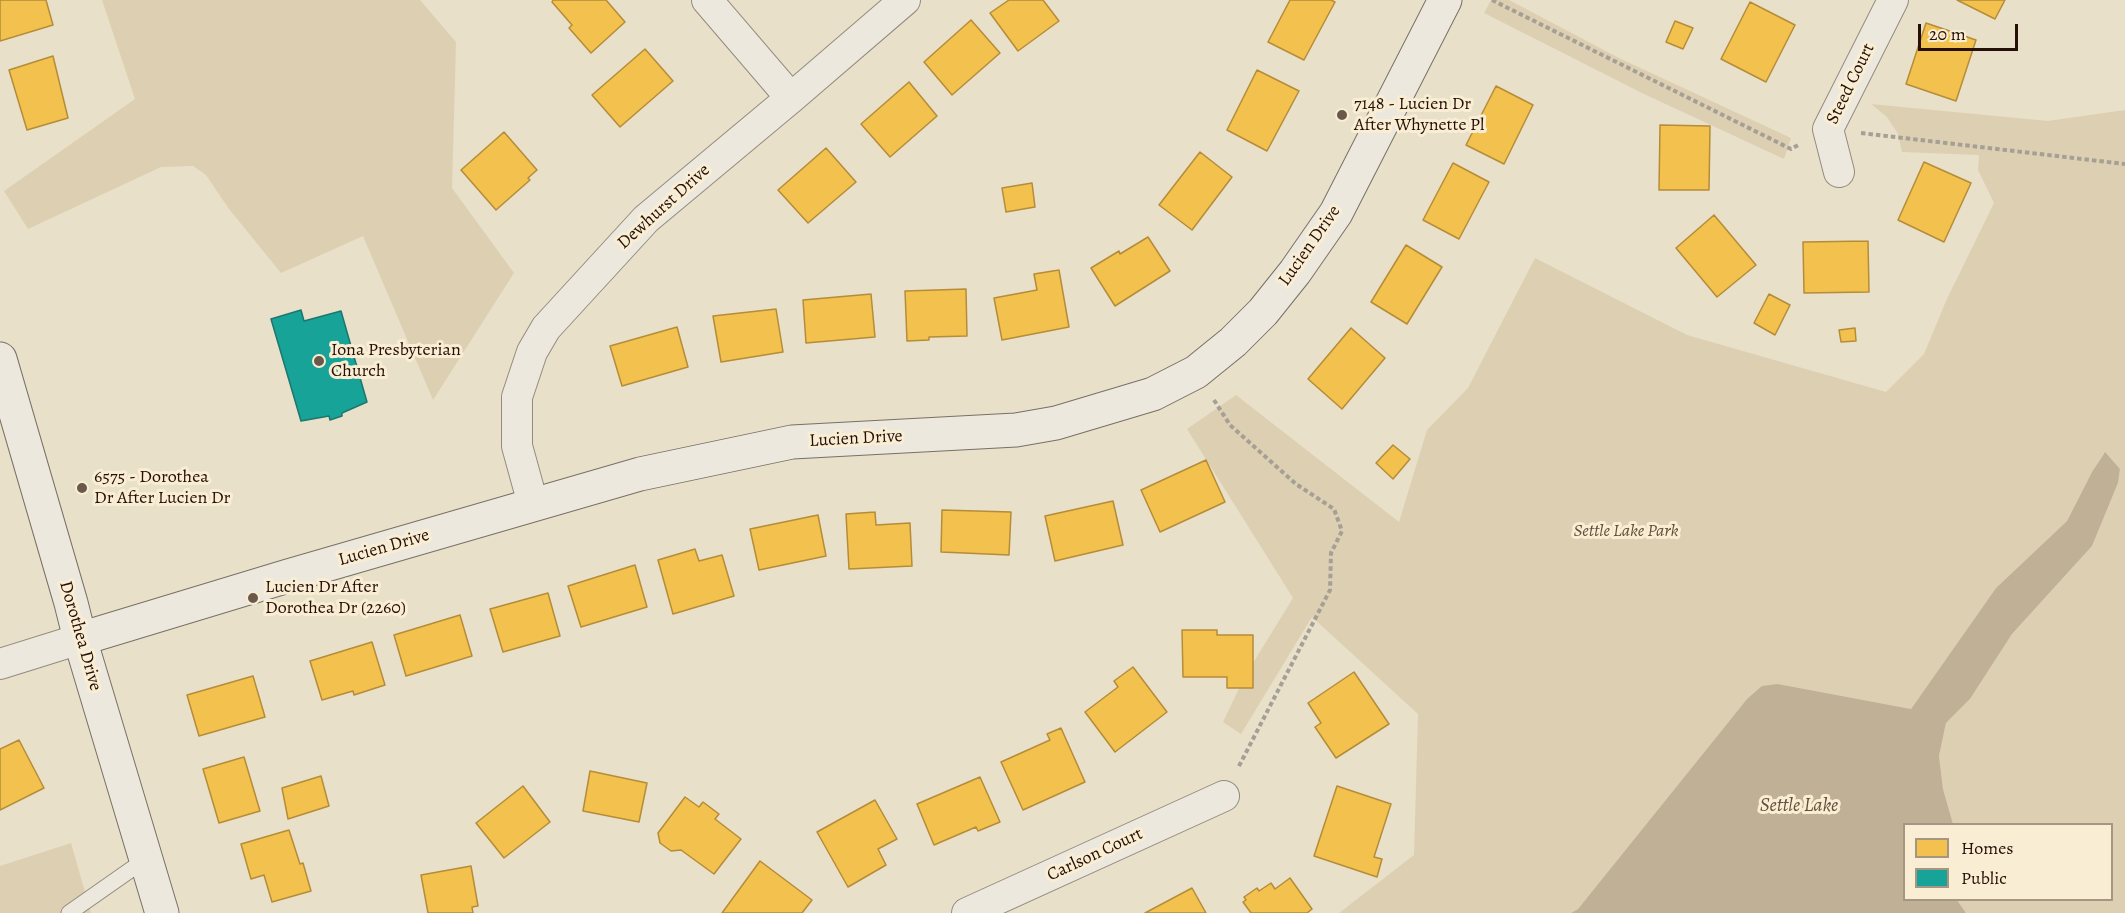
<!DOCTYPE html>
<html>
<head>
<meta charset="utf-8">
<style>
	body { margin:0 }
	#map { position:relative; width:2125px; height:913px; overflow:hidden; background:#e9e0ca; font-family:Alegreya,serif }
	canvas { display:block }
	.legend { position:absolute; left:1903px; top:823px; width:210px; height:78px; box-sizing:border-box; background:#f9eed4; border:2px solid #a59582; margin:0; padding:8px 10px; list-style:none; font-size:18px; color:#260f06 }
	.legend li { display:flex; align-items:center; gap:12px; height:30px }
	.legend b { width:30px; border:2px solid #a59582 }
	.scale { position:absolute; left:1918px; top:24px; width:100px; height:27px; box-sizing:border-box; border:3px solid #260f06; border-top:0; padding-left:8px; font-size:18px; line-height:21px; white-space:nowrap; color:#260f06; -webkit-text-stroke:4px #f9eed4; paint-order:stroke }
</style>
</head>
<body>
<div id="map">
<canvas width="2125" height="913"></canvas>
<ul class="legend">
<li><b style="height:16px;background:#f2c14e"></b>Homes</li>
<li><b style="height:16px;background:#17a398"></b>Public</li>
</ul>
<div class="scale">20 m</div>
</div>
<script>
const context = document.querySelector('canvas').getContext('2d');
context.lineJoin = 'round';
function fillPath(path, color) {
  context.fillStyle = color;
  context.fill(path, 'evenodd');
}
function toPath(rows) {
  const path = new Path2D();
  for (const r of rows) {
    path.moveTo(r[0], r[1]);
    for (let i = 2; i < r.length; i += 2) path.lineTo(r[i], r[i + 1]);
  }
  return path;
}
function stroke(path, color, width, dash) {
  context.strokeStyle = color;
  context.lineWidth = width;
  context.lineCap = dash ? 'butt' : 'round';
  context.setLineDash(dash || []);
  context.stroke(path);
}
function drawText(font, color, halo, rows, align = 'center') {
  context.font = font + ' Alegreya,serif';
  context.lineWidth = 6;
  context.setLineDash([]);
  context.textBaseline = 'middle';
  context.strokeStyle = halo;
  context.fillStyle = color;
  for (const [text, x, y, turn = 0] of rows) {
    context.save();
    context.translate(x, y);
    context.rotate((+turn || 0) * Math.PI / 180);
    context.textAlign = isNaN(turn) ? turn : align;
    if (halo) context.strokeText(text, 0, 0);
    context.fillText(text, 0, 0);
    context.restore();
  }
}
const green = toPath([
	[102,0,420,0,456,42,452,188,514,273,433,400,363,236,281,273,229,209,206,175,193,166,161,167,28,229,4,191,135,99],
	[1491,0,1509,0,1619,58,1791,138,1784,159,1644,94,1484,13],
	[1871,104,2048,121,2125,110,2125,913,1966,913,1957,900,2112,900,2112,824,1953,824,1943,789,1939,756,1946,723,1970,699,2012,634,2092,546,2118,483,2120,469,2104,453,2092,472,2067,521,1996,588,1911,709,1778,684,1747,699,1578,909,1571,913,1339,913,1414,855,1418,714,1312,617,1241,734,1223,722,1245,676,1293,598,1187,429,1236,395,1399,522,1427,430,1468,388,1535,258,1687,335,1886,392,1924,354,1946,301,1994,203,1978,170,1979,155,1902,152,1898,134,1887,117],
	[71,843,91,913,0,913,0,866]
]);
const water = toPath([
	[2105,452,2120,469,2118,483,2092,546,2012,634,1970,699,1946,723,1939,756,1943,789,1953,824,1904,824,1904,900,1957,900,1966,913,1571,913,1578,909,1747,699,1762,686,1778,684,1911,709,1996,588,2067,521,2092,472]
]);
const homes = toPath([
	[0,0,46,0,53,25,0,41,0,0],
	[553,0,606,0,625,22,591,53,569,28,572,25,552,2,553,0],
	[1009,0,1043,0,1059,21,1018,51,990,13,1009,0],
	[1290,0,1331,0,1335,2,1304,60,1268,42,1290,0],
	[1957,0,2005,0,1995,19,1957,0],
	[1750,2,1795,25,1766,82,1721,59,1750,2],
	[971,20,1000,53,952,95,924,62,971,20],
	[1675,21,1693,28,1683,49,1666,42,1675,21],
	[1926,23,1976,40,1956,101,1906,84,1926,23],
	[645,49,673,81,620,127,592,95,645,49],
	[53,56,68,118,27,130,9,70,53,56],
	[1257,70,1299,91,1267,151,1227,130,1257,70],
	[909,82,937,116,890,157,861,124,909,82],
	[1496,86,1533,105,1504,164,1466,145,1496,86],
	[1660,125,1710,126,1709,190,1659,190,1660,125],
	[504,132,537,170,528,178,530,180,496,210,461,170,504,132],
	[826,148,856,182,808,223,778,190,826,148],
	[1200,152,1232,177,1192,230,1159,205,1200,152],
	[1924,162,1971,183,1944,242,1898,220,1924,162],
	[1453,163,1489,182,1459,239,1423,220,1453,163],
	[1032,183,1035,207,1006,212,1002,188,1032,183],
	[1714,215,1756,265,1717,297,1676,248,1714,215],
	[1148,237,1170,271,1115,306,1091,268,1119,251,1120,254,1148,237],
	[1868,241,1869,292,1804,293,1803,242,1868,241],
	[1406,245,1442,267,1407,324,1371,302,1406,245],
	[1059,270,1069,327,1002,340,994,298,1037,290,1034,274,1059,270],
	[966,289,967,336,929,337,929,340,907,341,905,291,966,289],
	[871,294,875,337,806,343,803,300,871,294],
	[1769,294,1790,305,1775,335,1754,323,1769,294],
	[776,309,783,352,721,362,713,316,776,309],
	[677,327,688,367,622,386,610,346,677,327],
	[1351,328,1385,358,1342,409,1308,379,1351,328],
	[1855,328,1856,341,1841,342,1839,330,1855,328],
	[1393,445,1410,459,1393,479,1376,463,1393,445],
	[1206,460,1225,502,1160,532,1141,490,1206,460],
	[1113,501,1123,545,1055,561,1045,516,1113,501],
	[942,510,1011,512,1009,555,941,552,942,510],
	[875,512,876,525,910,523,912,566,849,569,846,514,875,512],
	[818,515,826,556,759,570,750,529,818,515],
	[695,549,699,561,722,555,734,596,673,614,658,560,695,549],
	[635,565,647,607,581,627,568,586,635,565],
	[548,593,560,636,503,652,490,609,548,593],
	[460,615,472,656,406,676,394,635,460,615],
	[1182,630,1217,630,1217,635,1253,635,1253,688,1227,688,1227,677,1183,677,1182,630],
	[372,642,385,685,354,695,353,691,322,700,310,661,372,642],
	[1133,667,1167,712,1115,752,1085,712,1118,687,1114,681,1133,667],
	[1354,672,1389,724,1336,758,1315,727,1321,723,1308,703,1354,672],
	[253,676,265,717,199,736,187,695,253,676],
	[1061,728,1085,782,1023,810,1001,762,1050,740,1047,734,1061,728],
	[19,740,44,788,0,810,0,749,19,740],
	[244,757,260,811,219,823,203,769,244,757],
	[590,771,647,783,639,822,583,811,590,771],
	[321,776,329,806,288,819,282,788,321,776],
	[980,777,1000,822,978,831,976,827,934,845,917,804,980,777],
	[523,786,550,822,504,858,476,823,523,786],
	[1337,786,1391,804,1374,857,1382,859,1377,877,1314,856,1337,786],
	[685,797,699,807,703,802,719,814,715,819,741,839,714,874,681,850,671,851,660,843,658,833,685,797],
	[875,800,897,839,878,849,886,865,848,887,817,832,875,800],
	[289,830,300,864,303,863,311,891,272,902,264,875,251,879,241,844,289,830],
	[760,861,812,900,802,913,722,913,760,861],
	[471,866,478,906,472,907,473,913,428,913,421,875,471,866],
	[1290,878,1312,909,1307,913,1251,913,1243,902,1246,900,1244,897,1257,888,1259,891,1271,883,1275,889,1290,878],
	[1192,888,1206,913,1145,913,1192,888]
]);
const public = toPath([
	[301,310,304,321,341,311,367,402,342,413,342,416,330,420,329,416,301,421,271,319,301,310]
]);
const path = toPath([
	[1492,0,1791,149,1800,144],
	[1861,133,2125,164],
	[1214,400,1230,425,1296,484,1334,509,1342,531,1331,553,1330,590,1238,768]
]);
const lane = toPath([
	[69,913,146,859]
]);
const street = toPath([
	[707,0,791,98],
	[1839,172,1828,129,1893,0],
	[533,504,517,446,517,397,532,352,546,328,646,219,791,98,905,0],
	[0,664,80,639],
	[967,913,1224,796]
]);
const secondary = toPath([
	[0,359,71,603,80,639,162,913],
	[80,639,288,576,640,474,792,442,1016,430,1056,423,1153,394,1196,372,1233,342,1263,312,1295,272,1336,213,1445,0]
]);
const markers = [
	[1342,115,6,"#6a584b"],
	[319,361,6,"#6a584b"],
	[82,488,6,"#6a584b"],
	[253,598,6,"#6a584b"]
];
const streetNames = [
	["Steed Court",1851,84,-64],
	["Dewhurst Drive",664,207,-42],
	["Lucien Drive",1310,246,-55],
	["Lucien Drive",856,439,-3],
	["Lucien Drive",384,548,-16],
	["Dorothea Drive",80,636,74],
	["Carlson Court",1095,855,-25]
];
const poiNames = [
	["7148 - Lucien Dr",1354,105],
	["After Whynette Pl",1354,126],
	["Iona Presbyterian",331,351],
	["Church",331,372],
	["6575 - Dorothea",94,478],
	["Dr After Lucien Dr",94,499],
	["Lucien Dr After",265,588],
	["Dorothea Dr (2260)",265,609]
];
const parkNames = [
	["Settle Lake Park",1626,532]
];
const waterNames = [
	["Settle Lake",1799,806]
];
fillPath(green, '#ddcfb2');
fillPath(water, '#c0b096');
fillPath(homes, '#f2c14e');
stroke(homes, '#b58c38', 1.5);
fillPath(public, '#17a398');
stroke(public, '#1c776c', 1.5);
stroke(lane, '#948b7e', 17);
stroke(street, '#948b7e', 32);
stroke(secondary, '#787064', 35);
stroke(path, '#a69f96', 4, [4.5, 3]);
stroke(lane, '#ece8dd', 15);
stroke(street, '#ece8dd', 30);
stroke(secondary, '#ece8dd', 33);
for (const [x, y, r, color] of markers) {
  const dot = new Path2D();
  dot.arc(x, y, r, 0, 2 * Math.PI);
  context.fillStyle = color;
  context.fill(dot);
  stroke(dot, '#f9eed4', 2);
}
drawText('18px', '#260f06', '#f9eed4', streetNames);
drawText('18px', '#260f06', '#f9eed4', poiNames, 'left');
drawText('italic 18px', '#634d3b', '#f9eed4', parkNames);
drawText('italic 20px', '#644e3c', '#f9eed4', waterNames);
</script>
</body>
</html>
